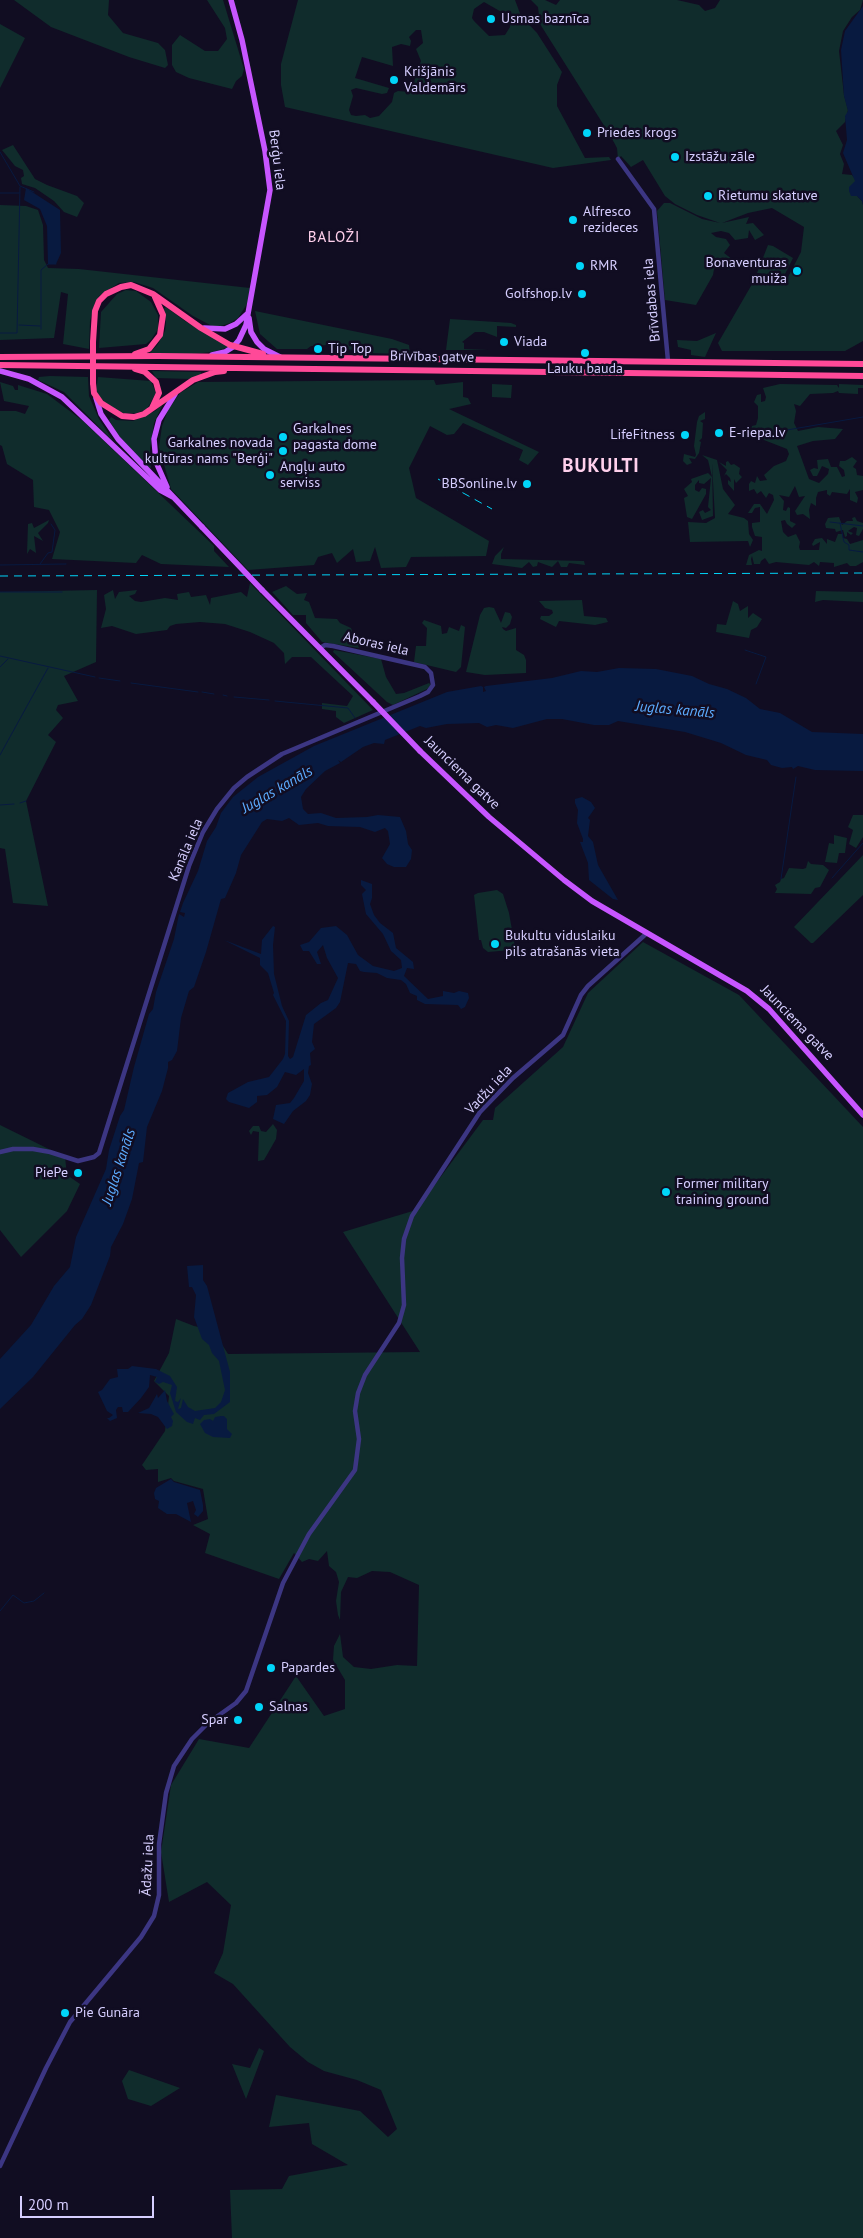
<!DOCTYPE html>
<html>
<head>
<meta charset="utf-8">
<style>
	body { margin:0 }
	#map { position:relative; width:863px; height:2238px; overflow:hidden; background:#110d22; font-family:"PT Sans",sans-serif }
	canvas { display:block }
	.scale { position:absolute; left:20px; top:2196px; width:134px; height:22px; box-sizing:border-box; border:2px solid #d6ceff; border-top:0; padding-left:6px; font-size:15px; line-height:18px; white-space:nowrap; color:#d6ceff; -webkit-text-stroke:4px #110d22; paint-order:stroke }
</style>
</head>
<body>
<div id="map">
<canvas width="863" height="2238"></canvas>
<div class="scale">200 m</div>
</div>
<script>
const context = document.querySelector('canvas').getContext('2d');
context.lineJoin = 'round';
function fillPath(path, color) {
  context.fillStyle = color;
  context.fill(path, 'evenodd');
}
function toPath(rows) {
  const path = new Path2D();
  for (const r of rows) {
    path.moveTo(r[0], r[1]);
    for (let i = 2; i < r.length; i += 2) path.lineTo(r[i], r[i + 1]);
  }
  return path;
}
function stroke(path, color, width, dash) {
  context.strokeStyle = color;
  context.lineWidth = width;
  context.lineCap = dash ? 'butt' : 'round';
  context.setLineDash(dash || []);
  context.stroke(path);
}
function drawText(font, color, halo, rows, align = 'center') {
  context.font = font + ' "PT Sans",sans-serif';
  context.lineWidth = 5;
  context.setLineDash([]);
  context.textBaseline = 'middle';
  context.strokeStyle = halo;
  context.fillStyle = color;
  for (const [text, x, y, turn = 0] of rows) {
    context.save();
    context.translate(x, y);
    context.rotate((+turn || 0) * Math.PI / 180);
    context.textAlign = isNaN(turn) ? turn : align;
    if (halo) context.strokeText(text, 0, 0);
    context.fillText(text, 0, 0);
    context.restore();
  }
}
const green = toPath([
	[14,0,109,0,108,15,123,33,158,43,165,50,168,65,165,68,129,57,51,27],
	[207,0,223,0,244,69,242,76,236,81,232,89,189,78,176,72,172,65,172,45,180,35,205,51,218,51,227,39,225,28],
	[298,0,515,0,521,16,537,33,562,72,557,85,557,106,585,158,609,157,611,160,553,168,285,107,281,85,281,64],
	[484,2,505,14,511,21,510,27,505,35,489,36,474,21,472,18,474,9],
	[416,30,421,30,423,43,416,49,421,61,412,88,409,92,398,91,394,93,392,102,379,116,370,118,365,115,356,116,351,115,349,110,353,96,351,90,356,88,382,94,387,93,389,88,355,78,362,57,393,66,392,47,401,44,410,46,411,41,409,37],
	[531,0,545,0,556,5,560,0,677,0,699,5,705,11,715,8,720,0,863,0,860,10,852,17,843,31,839,51,844,95,848,110,845,122,836,131,843,145,840,154,844,164,842,174,852,175,855,179,857,196,862,201,863,205,863,341,845,351,722,351,718,343,755,279,786,281,801,252,804,227,772,208,748,213,722,223,749,217,746,224,753,223,764,235,755,240,749,230,748,238,735,240,729,233,721,231,711,233,716,237,726,239,730,245,724,253,736,262,729,270,722,267,714,269,713,275,696,305,665,300,657,211,664,203,670,203,702,219,720,223,697,215,675,204,665,196,643,160,631,167,621,156,618,159,617,148,610,135,540,24,538,7],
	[0,24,25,38,0,88],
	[13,145,35,179,47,185,77,196,84,203,77,217,64,212,54,201,35,188,22,184,21,178,24,176,23,170,15,166,2,150],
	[0,205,26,206,38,210,43,225,44,260,48,268,79,269,250,288,247,304,238,318,230,323,221,326,212,326,193,316,153,288,134,282,119,283,99,296,95,303,90,321,89,349,63,344,68,294,61,292,54,338,0,340],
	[768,245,773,246,793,258,784,276,757,273],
	[126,290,136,291,151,302,158,315,158,329,151,340,146,344,99,348,101,312,117,294],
	[166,307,185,321,229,347,213,352,192,354,150,353,158,344,165,331,166,323,164,309],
	[255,311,392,339,409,345,410,354,367,353,357,350,338,349,329,343,329,345,311,346,307,349,277,349,260,334],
	[450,319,511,323,516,325,516,327,497,326,497,337,484,332,475,332,462,342,464,343,464,349,488,350,446,350],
	[716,333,705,357,691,355,691,350,678,347,677,340,697,341],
	[152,371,201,372,201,375,190,379,156,378],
	[50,376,88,377,89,396,99,419,114,442,64,392,38,380,39,377],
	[98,377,151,381,156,393,147,409,137,413,123,413,105,403,99,396,96,390],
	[434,380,436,385,463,382,463,397,468,398,471,404,449,409,539,452,528,465,519,460,523,450,463,423,454,434,447,435,430,426,409,468,416,498,489,541,486,556,411,557,406,567,381,568,375,547,370,561,356,562,353,549,337,563,332,553,318,557,314,565,248,570,171,489,159,447,162,426,168,410,180,393,198,382],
	[0,382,13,386,15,390,18,390,18,385,47,394,83,421,214,546,214,551,229,567,161,564,142,555,136,563,52,559,60,532,49,510,34,507,33,480,7,464,2,446,0,445,0,411,16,411,25,414,29,406,4,401],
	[492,384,512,385,511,398,492,397],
	[780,384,837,385,839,388,839,384,863,385,863,388,858,388,858,394,839,393,838,391,833,393,810,394,800,406,794,404,796,411,794,423,798,431,818,427,843,429,835,439,813,441,797,446,809,479,819,483,828,474,829,469,822,466,817,476,813,476,810,470,814,468,818,469,817,460,828,459,831,467,837,467,842,477,845,476,844,470,839,466,840,461,845,461,852,457,857,461,853,467,856,469,857,475,863,476,863,490,855,492,858,498,857,503,850,500,850,489,847,494,832,492,830,496,827,494,827,490,818,492,816,498,816,506,811,503,809,510,810,519,803,514,797,515,795,511,805,496,799,497,795,486,789,497,779,495,784,501,783,510,786,511,788,507,790,508,790,521,796,524,792,528,787,524,785,520,781,521,783,532,788,537,796,534,800,542,799,547,800,550,819,550,820,542,813,546,812,544,815,539,822,538,827,544,827,539,835,542,838,534,842,534,843,538,847,539,850,544,863,540,863,562,856,566,850,566,847,563,834,567,834,563,820,562,819,566,814,562,809,565,776,562,769,564,765,558,761,561,760,564,754,564,752,556,751,559,752,565,746,565,749,555,759,550,762,551,762,537,755,536,752,527,752,523,760,522,760,507,755,508,752,513,748,513,754,504,760,504,767,514,774,500,773,495,769,493,766,498,761,491,757,494,754,489,749,491,749,484,751,481,755,483,757,476,760,481,767,480,764,475,774,466,786,461,789,454,787,449,764,440,762,436,757,438,752,436,750,432,752,426,756,425,758,418,758,406,754,402,757,395,761,394,761,402,765,401,766,397,763,388],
	[163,404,154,423,150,449,151,468,147,467,118,435,109,420,111,417,116,420,133,421,155,411],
	[705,412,705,419,700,421,703,423,702,438,699,441,701,442,699,453,695,459,689,458,692,463,687,465,683,461,684,454,695,457,696,455,694,446,697,422,699,416],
	[702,455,717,460,723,489,735,505,728,514,744,518,748,521,749,534,753,540,750,547,748,541,690,542,688,522,706,523,715,518,712,463,713,516,702,520,699,512,703,510,705,513,711,510,708,507,711,478,704,484,699,483,699,480,695,485,695,490,699,492,702,488,706,489,706,494,692,519,687,517,684,498,688,496,684,489,692,482,691,479,708,473,712,477,708,460],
	[728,461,731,465,734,464,740,468,739,474,742,477,736,483,734,479,734,491,728,484,728,480,731,482,730,478,726,474,724,476,727,470,719,462,726,466,726,462],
	[839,517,842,525,847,521,853,521,852,518,855,517,857,521,863,523,863,529,859,536,856,535,857,528,854,527,848,531,853,533,851,535,847,532,847,536,845,537,843,530,836,532,835,529,826,528,825,524,828,518],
	[49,520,48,523,38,533,43,541,34,536,36,553,30,549,27,554,28,524,32,523,34,528],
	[504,547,501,554,501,559,584,561,585,565,569,563,567,567,561,567,558,561,552,567,538,562,537,566,533,567,529,562,522,568,492,564,495,556],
	[250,583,373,710,344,723,336,717,336,711,322,709,322,703,347,706,353,696,311,657,292,657,285,664,284,653,274,643,250,632,225,624,200,622,176,624,170,626,167,630,136,634,112,626,101,628,106,609,104,595,113,590,115,599,119,592,137,590,135,594,129,596,135,601,141,602,165,598,178,600,177,594,189,592,191,597,206,595,210,605,211,598,241,592,247,597],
	[286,586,297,594,307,593,304,600,309,602,315,618,337,619,340,623,351,628,359,648,322,642,306,623,306,615,293,615,272,592],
	[97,590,96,662,64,676,78,701,58,705,56,710,63,718,48,735,56,742,26,801,48,906,13,903,5,849,0,848,0,592],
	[816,591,863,592,863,602,823,600,815,602],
	[582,600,584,616,606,618,608,622,595,625,559,621,556,627,540,619,541,616,549,616,553,613,552,610,545,608,539,601],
	[733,601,738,604,740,611,748,606,748,618,753,613,762,619,757,627,751,630,749,638,716,632,717,624,726,625],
	[489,607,494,608,501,623,505,612,510,613,512,617,510,624,506,628,502,627,503,629,506,631,516,628,516,650,524,655,526,660,526,673,485,675,466,672,480,615,484,608],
	[424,620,441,626,442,634,447,633,449,627,459,631,461,625,465,627,461,667,456,672,414,662,416,646,426,646,427,628,422,623],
	[334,650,381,659,386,677,396,694,404,693,429,683,431,685,427,689,393,705,387,702,333,652],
	[853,815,863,815,863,837,856,848,849,844,853,830,848,827],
	[834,835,847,838,845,853,839,853,837,863,825,862,829,843,834,844],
	[863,855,863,895,813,943,811,943,794,927],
	[808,861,811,864,823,865,829,870,820,887,815,888,811,894,775,893,777,889,775,885,780,882,781,879,784,878,789,868,803,869,806,868],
	[497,890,503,894,509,913,515,947,511,950,488,952,483,948,481,940,479,940,474,895,478,893],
	[643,942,739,995,863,1127,863,2238,232,2238,230,2190,282,2189,289,2176,348,2165,312,2144,309,2123,269,2127,276,2095,360,2111,388,2137,397,2129,381,2090,357,2080,324,2071,308,2062,290,2047,233,1984,214,1973,223,1953,231,1905,207,1882,169,1902,161,1852,171,1785,199,1739,249,1748,296,1676,324,1716,345,1709,345,1680,333,1660,334,1646,340,1634,343,1657,354,1667,371,1669,397,1665,417,1666,419,1585,390,1572,372,1571,357,1578,348,1577,341,1592,340,1620,338,1615,336,1601,339,1582,336,1572,329,1566,327,1551,318,1561,309,1559,302,1562,294,1553,279,1579,205,1553,210,1534,193,1525,208,1519,203,1489,174,1481,171,1478,158,1482,158,1469,146,1470,142,1465,165,1431,169,1396,154,1381,169,1353,176,1319,194,1326,213,1330,228,1354,420,1352,343,1232,416,1210,483,1120,493,1120,495,1108,563,1047,588,993],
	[273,1124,277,1130,276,1139,264,1160,258,1161,259,1132,253,1131,251,1135,249,1131,253,1126,259,1126,261,1131,266,1132],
	[0,1125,65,1157,67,1175,80,1184,67,1211,21,1257,0,1230],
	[259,2048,264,2051,246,2099,232,2064,250,2068],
	[129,2070,180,2088,151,2106,128,2099,122,2081]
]);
const water = toPath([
	[863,6,863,205,862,201,857,196,851,196,849,191,849,187,855,181,843,153,847,140,845,116,848,111,844,96,841,50,845,31],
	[26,188,60,210,61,253,56,264,48,264,47,226,40,209,24,200],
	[619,668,656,669,692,676,709,684,727,689,746,698,760,709,780,713,812,732,863,734,863,771,815,770,798,766,793,769,792,767,782,768,771,765,767,760,746,755,721,743,685,732,618,721,609,725,594,725,562,719,547,719,513,728,496,725,487,727,479,723,447,724,426,728,420,726,385,740,384,744,374,743,363,747,341,762,338,760,340,763,325,771,306,789,301,797,303,809,308,814,321,813,336,818,367,817,378,815,400,817,406,831,408,844,412,850,411,859,406,867,394,867,387,864,382,858,390,844,388,831,385,828,375,832,360,827,328,826,318,823,299,825,289,818,282,821,267,819,262,822,241,855,236,873,225,898,221,899,206,952,194,987,189,991,181,1018,177,1051,172,1060,168,1062,168,1068,162,1091,147,1127,143,1162,139,1163,132,1199,123,1224,111,1247,110,1256,91,1305,82,1319,75,1325,33,1377,0,1409,0,1359,31,1325,54,1286,70,1267,76,1237,106,1169,109,1150,120,1116,124,1110,134,1067,149,1014,153,1009,156,992,174,939,179,914,184,917,185,913,180,912,183,903,198,871,207,841,216,827,221,813,233,797,258,777,314,746,447,692,481,686,483,687,483,692,486,691,484,687,486,686,552,678,581,671,597,672],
	[582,797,591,802,595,808,588,818,590,820,588,836,593,842,598,865,618,900,613,899,589,880,588,863,580,842,583,842,583,839,577,823,578,810,575,803,575,799],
	[361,880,372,884,372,898,370,904,374,915,380,923,393,933,396,948,413,962,414,969,407,968,404,976,428,999,443,996,443,991,454,993,459,991,468,993,469,998,465,1007,461,1009,458,1005,425,1004,417,1000,417,996,410,993,406,984,401,980,387,978,377,973,364,972,360,971,356,964,348,963,340,1002,336,1008,314,1024,312,1042,315,1049,310,1053,311,1065,309,1066,308,1073,312,1084,310,1095,306,1101,293,1111,284,1124,273,1119,276,1105,290,1103,294,1098,304,1081,304,1069,296,1075,285,1072,277,1087,267,1095,257,1096,257,1102,249,1108,229,1102,226,1099,228,1093,248,1082,269,1077,283,1059,285,1054,286,1021,273,995,274,993,268,973,260,965,260,958,224,940,261,954,262,940,273,926,275,927,273,945,274,974,282,1006,289,1021,288,1056,290,1059,293,1057,306,1015,321,1003,328,1000,338,978,327,958,323,945,317,952,321,964,317,964,309,951,303,951,300,945,309,942,321,928,336,926,347,935,358,955,373,966,394,971,402,968,401,960,391,951,383,934,366,914,362,894,366,890,361,885],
	[203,1265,203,1280,207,1286,230,1372,230,1402,214,1414,204,1415,200,1420,195,1418,193,1424,187,1422,176,1412,170,1393,172,1385,163,1382,159,1384,155,1382,157,1377,150,1375,149,1387,141,1398,128,1412,123,1412,122,1407,118,1407,116,1410,117,1418,110,1421,107,1418,109,1418,113,1415,107,1411,98,1392,102,1390,110,1379,118,1377,117,1369,128,1369,132,1366,156,1369,170,1376,177,1387,175,1401,178,1402,181,1398,178,1409,181,1408,183,1399,188,1407,195,1411,215,1408,221,1402,225,1390,219,1361,212,1353,209,1345,202,1339,194,1317,196,1295,192,1287,189,1287,187,1266],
	[165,1390,167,1401,174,1414,171,1417,173,1421,172,1426,167,1429,158,1417,151,1414,138,1413,149,1408,157,1394,158,1398],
	[221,1416,224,1416,227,1419,227,1429,232,1434,230,1438,213,1437,205,1433,200,1424,204,1420,210,1419,213,1421,215,1417],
	[171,1479,174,1482,200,1490,203,1505,203,1511,198,1517,194,1514,196,1510,193,1501,187,1503,191,1522,176,1514,167,1514,158,1508,159,1501,155,1499,154,1493,156,1488]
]);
const stream = toPath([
	[0,152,20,186,34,192],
	[0,193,19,193],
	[19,325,40,326],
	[41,329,41,270,48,264,56,264],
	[0,333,17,333,20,187],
	[787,430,863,417],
	[830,522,863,526],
	[840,523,844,542,849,545,849,550,863,552],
	[40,564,48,553,52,552,55,530,51,524],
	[0,565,66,564],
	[0,592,62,592],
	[745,650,766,657,756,684],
	[0,656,95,677],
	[0,667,8,659],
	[99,678,120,681],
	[131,683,198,692],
	[202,692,214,694],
	[223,695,227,696],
	[234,697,269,700],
	[275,701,348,708,355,718],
	[0,755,48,668],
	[20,803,26,801],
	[0,805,14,804],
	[832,878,863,843],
	[781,879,796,777],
	[0,1611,13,1595,24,1603,34,1601,44,1593]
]);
const minor = toPath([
	[618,159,654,209,668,361],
	[0,1152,13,1149,33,1149,50,1152,78,1161,94,1157,99,1153,189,866,203,832,217,809,234,788,247,777,282,754,420,696,428,692,433,685,431,673,425,667,333,646,325,645,320,648],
	[0,2166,46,2068,70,2022,141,1937,154,1916,159,1895,159,1844,166,1793,174,1766,192,1739,208,1723,236,1703,246,1691,283,1583,309,1534,355,1470,359,1439,355,1411,358,1393,365,1375,399,1323,404,1305,402,1258,404,1239,412,1216,480,1112,513,1078,563,1035,581,995,588,986,647,933]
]);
const major = toPath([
	[249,318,251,332,257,342,264,349,280,357],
	[204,328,225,329,236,324,247,314],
	[212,355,225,352,233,347,239,340,246,325,270,190,265,151,242,40,231,0],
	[0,371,29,379,62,397,160,490,173,497],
	[96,398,101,414,118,439,202,527],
	[167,487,156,462,154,439,159,420,175,394],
	[262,590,373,702],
	[420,751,489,817,564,880,592,901,747,991,769,1009,863,1115]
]);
const highway = toPath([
	[93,342,95,311,99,301,106,294,121,287,131,285,153,294,201,328,230,345,263,354],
	[135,354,149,349,160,335,163,315,155,297],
	[0,357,158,356,863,364],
	[0,365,863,376],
	[135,369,145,372,156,382,159,393,152,408],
	[93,383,94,393,101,403,122,416,134,417,144,414,193,380,215,372,224,371]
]);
const rail = toPath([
	[438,479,492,509],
	[0,576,863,573]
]);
const majorBridge = toPath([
	[202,527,262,590],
	[373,702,420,751]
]);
const highwayBridge = toPath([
	[93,383,93,342]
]);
const markers = [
	[491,19,5,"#00d5f9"],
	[394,80,5,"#00d5f9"],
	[587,133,5,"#00d5f9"],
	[675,157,5,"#00d5f9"],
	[708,196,5,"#00d5f9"],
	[573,220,5,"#00d5f9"],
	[580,266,5,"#00d5f9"],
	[797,271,5,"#00d5f9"],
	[582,294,5,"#00d5f9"],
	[504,342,5,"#00d5f9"],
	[318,349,5,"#00d5f9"],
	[585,353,5,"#00d5f9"],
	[719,433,5,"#00d5f9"],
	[685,435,5,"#00d5f9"],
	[283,437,5,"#00d5f9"],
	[283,451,5,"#00d5f9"],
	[270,475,5,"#00d5f9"],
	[527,484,5,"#00d5f9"],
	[495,944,5,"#00d5f9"],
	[78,1173,5,"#00d5f9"],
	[666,1192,5,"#00d5f9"],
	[271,1668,5,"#00d5f9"],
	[259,1707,5,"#00d5f9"],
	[238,1720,5,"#00d5f9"],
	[65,2013,5,"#00d5f9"]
];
const poiNames = [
	["Usmas baznīca",501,19],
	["Krišjānis",404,72],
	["Valdemārs",404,88],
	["Priedes krogs",597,133],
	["Izstāžu zāle",685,157],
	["Rietumu skatuve",718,196],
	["Alfresco",583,212],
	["rezideces",583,228],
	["Bonaventuras",787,263,"right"],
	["muiža",787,279,"right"],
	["RMR",590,266],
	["Golfshop.lv",572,294,"right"],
	["Viada",514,342],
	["Tip Top",328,349],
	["Lauku bauda",585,369,"center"],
	["Garkalnes",293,429],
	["pagasta dome",293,445],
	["E-riepa.lv",729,433],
	["LifeFitness",675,435,"right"],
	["Garkalnes novada",273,443,"right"],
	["kultūras nams \"Berģi\"",273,459,"right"],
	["Angļu auto",280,467],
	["serviss",280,483],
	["BBSonline.lv",517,484,"right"],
	["Bukultu viduslaiku",505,936],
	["pils atrašanās vieta",505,952],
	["PiePe",68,1173,"right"],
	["Former military",676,1184],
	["training ground",676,1200],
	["Papardes",281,1668],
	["Salnas",269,1707],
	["Spar",228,1720,"right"],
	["Pie Gunāra",75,2013]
];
const streetNames = [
	["Berģu iela",277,160,83],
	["Brīvdabas iela",652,300,-95],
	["Brīvības gatve",432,357,1],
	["Aboras iela",376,644,13],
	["Jaunciema gatve",462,773,44],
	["Kanāla iela",186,850,-67],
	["Jaunciema gatve",797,1023,46],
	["Vadžu iela",489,1090,-47],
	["Ādažu iela",148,1865,-87]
];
const neighbourhoodNames = [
	["BALOŽI",334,238]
];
const waterNames = [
	["Juglas kanāls",675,710,5],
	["Juglas kanāls",277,790,-30],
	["Juglas kanāls",119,1167,-72]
];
const districtNames = [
	["BUKULTI",601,467]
];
fillPath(green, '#102c2c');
fillPath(water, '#081a40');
stroke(stream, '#081a40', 1);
stroke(minor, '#3c3683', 4.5);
stroke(major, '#c755ff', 5.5);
stroke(highway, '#ff4998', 6);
stroke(rail, '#00d5f9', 1, [8, 6]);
stroke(majorBridge, '#c755ff', 5.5);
stroke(highwayBridge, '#ff4998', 6);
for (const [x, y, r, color] of markers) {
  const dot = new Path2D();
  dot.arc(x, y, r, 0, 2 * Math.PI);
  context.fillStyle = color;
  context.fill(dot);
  stroke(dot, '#110d22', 2);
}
drawText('14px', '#d6ceff', '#110d22', poiNames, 'left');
drawText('14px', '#d6ceff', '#110d22', streetNames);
context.letterSpacing = '1px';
drawText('15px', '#ffd0ec', '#110d22', neighbourhoodNames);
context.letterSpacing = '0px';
drawText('italic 15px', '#5cacff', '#110d22', waterNames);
context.letterSpacing = '1px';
drawText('bold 19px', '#ffd0ec', '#110d22', districtNames);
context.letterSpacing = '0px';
</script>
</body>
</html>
